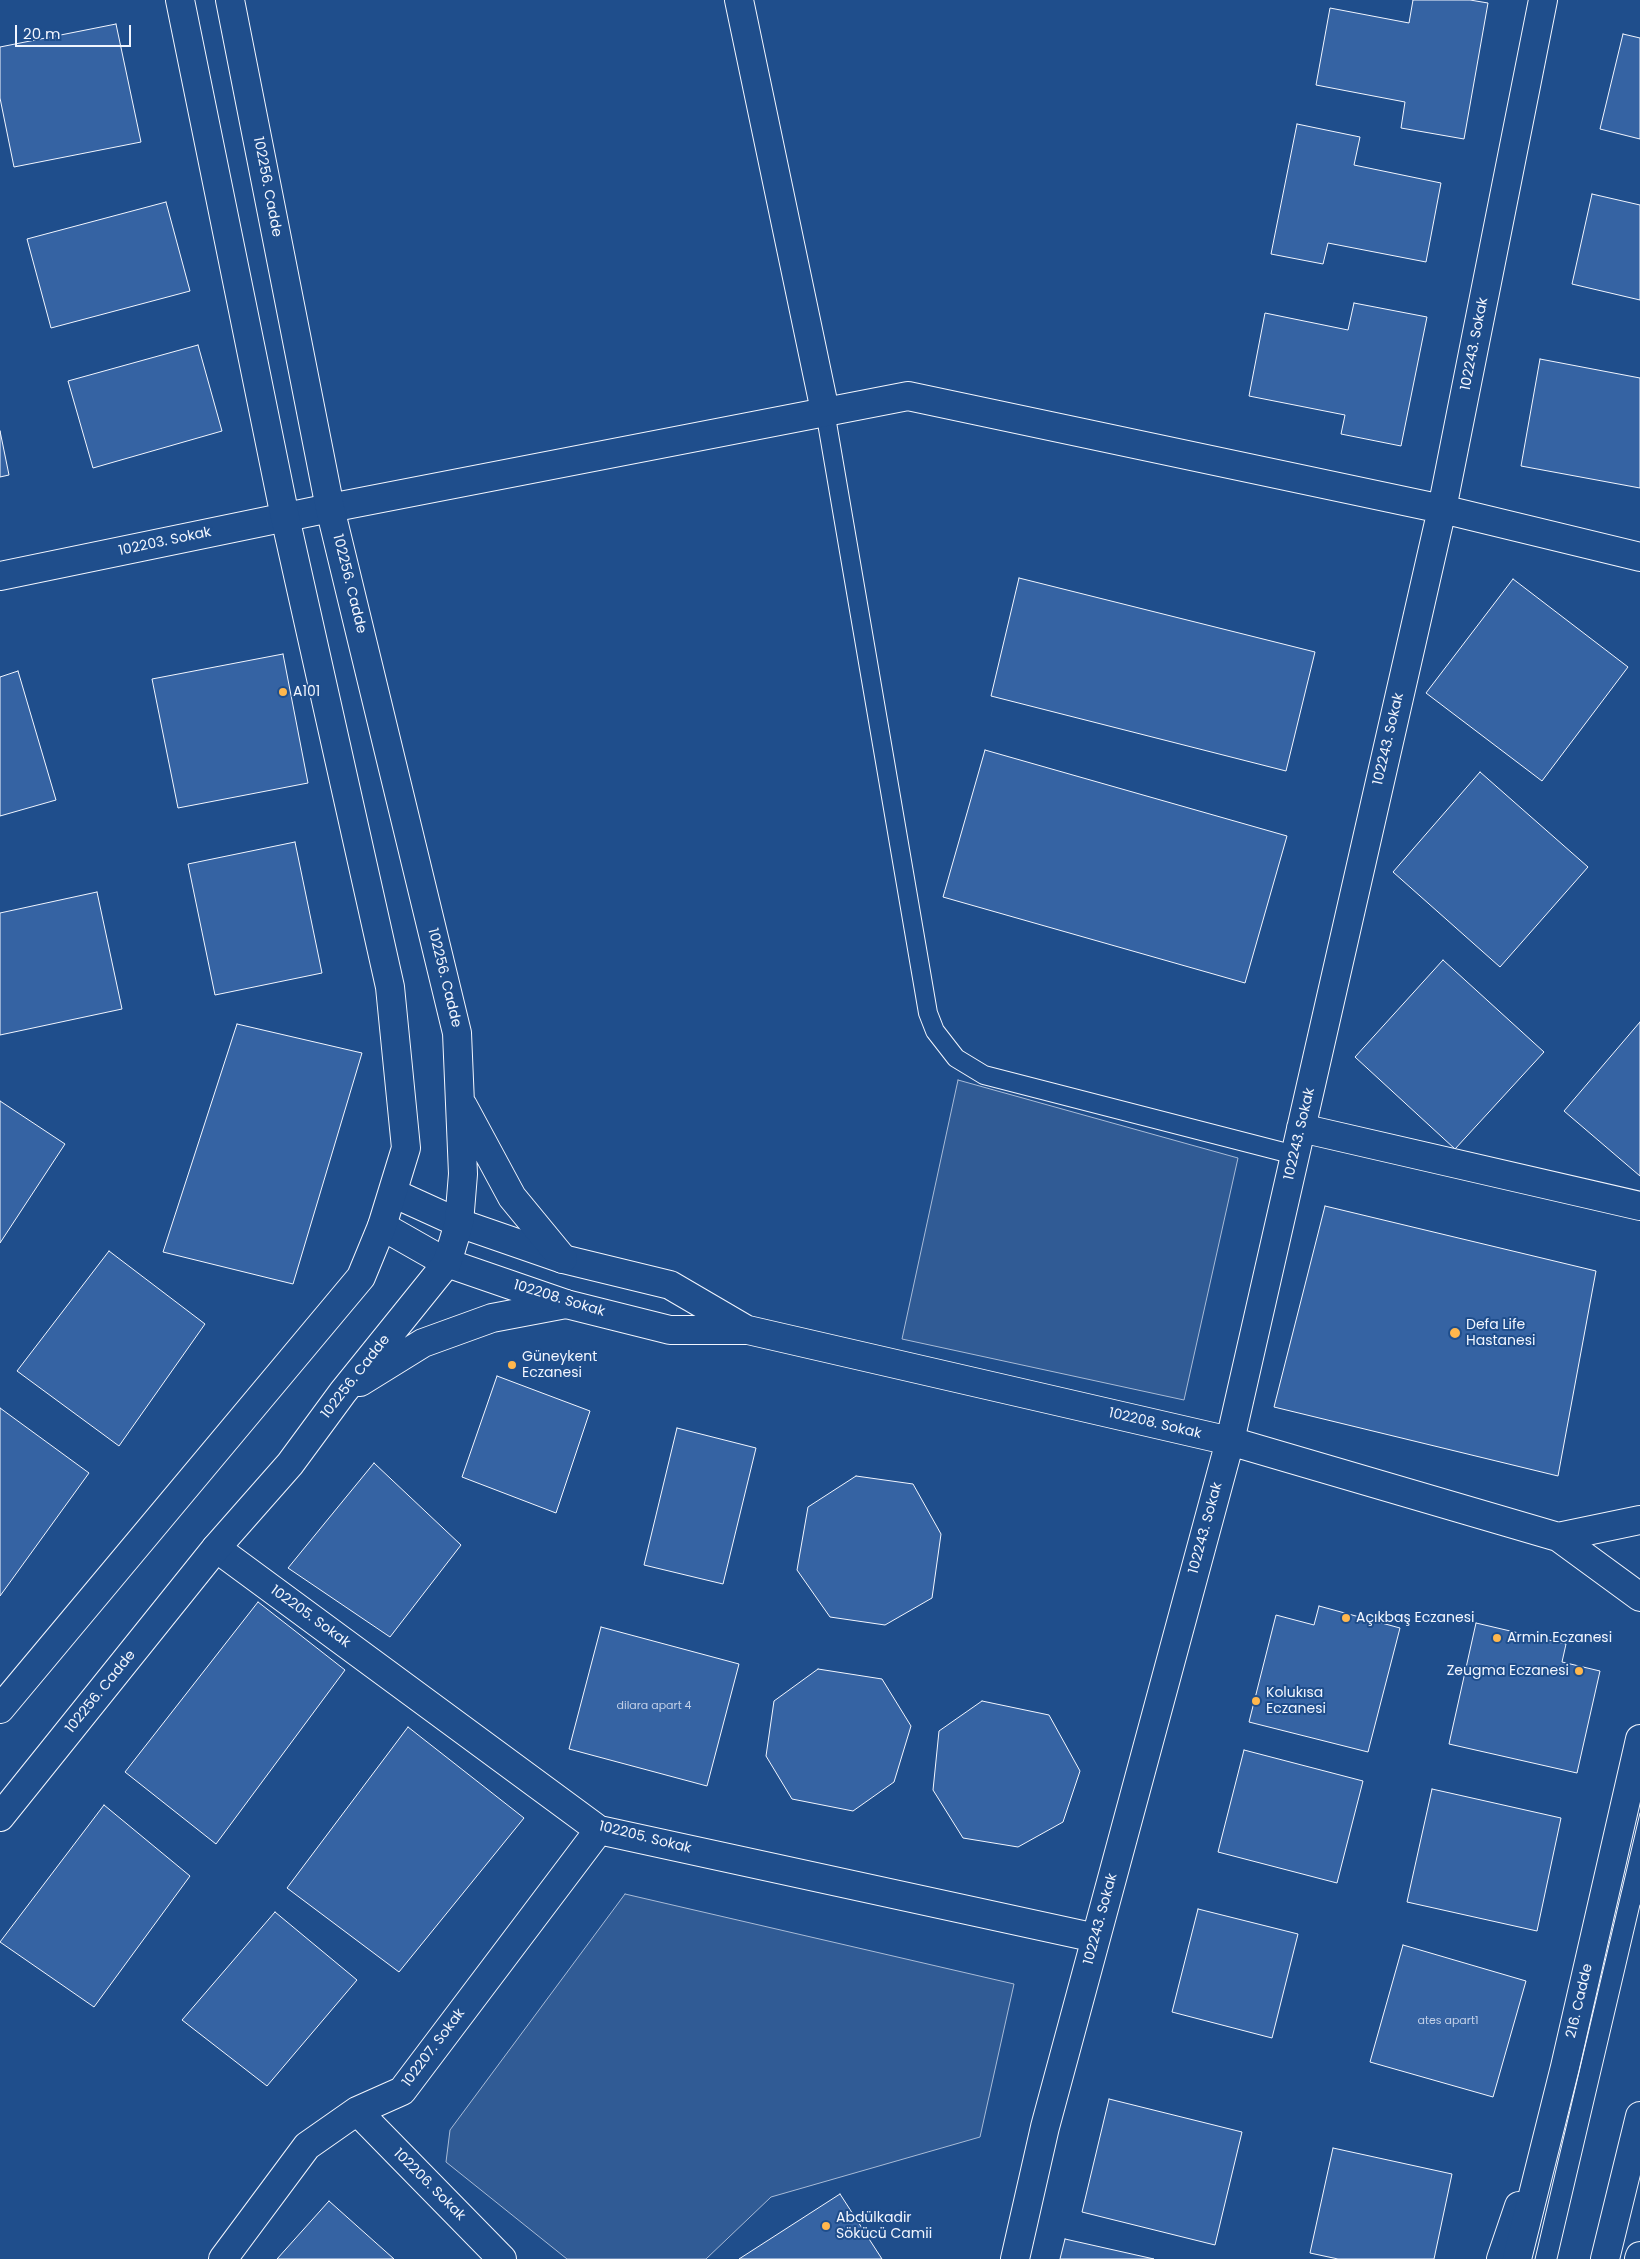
<!DOCTYPE html>
<html>
<head>
<meta charset="utf-8">
<style>
	body { margin:0 }
	#map { position:relative; width:1640px; height:2259px; overflow:hidden; background:#1f4e8c; font-family:Poppins,sans-serif }
	canvas { display:block }
	.scale { position:absolute; left:15px; top:25px; width:116px; height:22px; box-sizing:border-box; border:2px solid #f2f6ff; border-top:0; padding-left:6px; font-size:15px; line-height:18px; white-space:nowrap; color:#f2f6ff; -webkit-text-stroke:4px #1f4e8c; paint-order:stroke }
</style>
</head>
<body>
<div id="map">
<canvas width="1640" height="2259"></canvas>
<div class="scale">20 m</div>
</div>
<script>
const context = document.querySelector('canvas').getContext('2d');
context.lineJoin = 'round';
function fillPath(path, color) {
  context.fillStyle = color;
  context.fill(path, 'evenodd');
}
function toPath(rows) {
  const path = new Path2D();
  for (const r of rows) {
    path.moveTo(r[0], r[1]);
    for (let i = 2; i < r.length; i += 2) path.lineTo(r[i], r[i + 1]);
  }
  return path;
}
function stroke(path, color, width, dash) {
  context.strokeStyle = color;
  context.lineWidth = width;
  context.lineCap = dash ? 'butt' : 'round';
  context.setLineDash(dash || []);
  context.stroke(path);
}
function drawText(font, color, halo, rows, align = 'center') {
  context.font = font + ' Poppins,sans-serif';
  context.lineWidth = 4;
  context.setLineDash([]);
  context.textBaseline = 'middle';
  context.strokeStyle = halo;
  context.fillStyle = color;
  for (const [text, x, y, turn = 0] of rows) {
    context.save();
    context.translate(x, y);
    context.rotate((+turn || 0) * Math.PI / 180);
    context.textAlign = isNaN(turn) ? turn : align;
    if (halo) context.strokeText(text, 0, 0);
    context.fillText(text, 0, 0);
    context.restore();
  }
}
const built = toPath([
	[958,1080,1238,1158,1184,1400,902,1339,958,1080],
	[625,1894,1014,1984,980,2137,771,2197,706,2259,567,2259,446,2162,450,2130,625,1894]
]);
const building = toPath([
	[1413,0,1470,0,1488,3,1464,139,1401,128,1405,102,1316,85,1330,8,1409,23,1413,0],
	[116,24,141,142,14,167,0,98,0,47,116,24],
	[1623,34,1640,38,1640,139,1600,129,1623,34],
	[1297,124,1360,137,1354,165,1441,183,1426,262,1328,243,1323,264,1271,254,1297,124],
	[1592,194,1640,205,1640,300,1572,284,1592,194],
	[166,202,190,291,51,328,27,239,166,202],
	[1354,303,1427,317,1401,446,1341,434,1345,415,1249,396,1265,313,1348,330,1354,303],
	[198,345,222,431,93,468,68,381,198,345],
	[1540,359,1640,378,1640,488,1521,466,1540,359],
	[0,431,9,475,0,477,0,431],
	[1019,578,1315,652,1286,771,991,696,1019,578],
	[1513,579,1628,667,1542,781,1426,693,1513,579],
	[283,654,308,783,178,808,152,679,283,654],
	[18,671,56,800,0,816,0,677,18,671],
	[985,750,1287,836,1245,983,943,897,985,750],
	[1480,772,1588,867,1500,967,1393,872,1480,772],
	[295,842,322,973,215,995,188,864,295,842],
	[97,892,122,1009,0,1035,0,913,97,892],
	[1443,960,1544,1052,1455,1149,1355,1057,1443,960],
	[1640,1022,1640,1176,1564,1111,1640,1022],
	[237,1024,362,1053,293,1284,163,1252,237,1024],
	[0,1101,65,1144,0,1243,0,1101],
	[1325,1206,1596,1271,1558,1476,1274,1407,1325,1206],
	[109,1251,205,1324,119,1446,17,1371,109,1251],
	[497,1376,590,1411,556,1513,462,1477,497,1376],
	[0,1408,89,1473,0,1596,0,1408],
	[677,1428,756,1448,723,1584,644,1565,677,1428],
	[374,1463,461,1545,390,1637,288,1568,374,1463],
	[856,1476,913,1484,941,1534,932,1598,885,1625,830,1617,797,1570,808,1507,856,1476],
	[258,1602,345,1670,216,1844,125,1772,258,1602],
	[1319,1606,1400,1628,1368,1752,1249,1722,1276,1615,1314,1625,1319,1606],
	[1476,1623,1566,1644,1562,1662,1600,1671,1577,1773,1449,1744,1476,1623],
	[601,1627,739,1664,707,1786,569,1749,601,1627],
	[818,1669,882,1679,911,1726,894,1782,853,1811,792,1799,766,1756,774,1701,818,1669],
	[982,1701,1049,1715,1080,1771,1063,1822,1018,1847,963,1838,933,1790,939,1731,982,1701],
	[408,1727,524,1818,399,1972,287,1888,408,1727],
	[1244,1750,1363,1781,1337,1883,1218,1852,1244,1750],
	[1432,1789,1561,1818,1537,1931,1407,1902,1432,1789],
	[104,1805,190,1876,94,2007,0,1942,104,1805],
	[1198,1909,1298,1934,1272,2038,1172,2012,1198,1909],
	[275,1912,357,1980,267,2086,182,2020,275,1912],
	[1403,1945,1526,1981,1493,2097,1370,2062,1403,1945],
	[1109,2099,1242,2132,1215,2245,1082,2212,1109,2099],
	[1333,2148,1452,2174,1434,2259,1338,2259,1310,2253,1333,2148],
	[840,2194,882,2259,739,2259,840,2194],
	[329,2201,394,2259,277,2259,329,2201],
	[1065,2239,1154,2259,1060,2259,1065,2239]
]);
const lane = toPath([
	[825,411,928,1013,935,1031,956,1058,984,1075,1295,1155]
]);
const street = toPath([
	[739,0,825,411],
	[0,576,330,508,908,396,1442,509,1640,557],
	[1301,1128,1640,1206],
	[393,1193,459,1223,563,1259,670,1285,747,1330],
	[382,1226,447,1263,566,1304,670,1330,748,1330,1230,1441,1558,1537,1640,1597],
	[1558,1537,1640,1520],
	[216,1548,599,1830,1096,1938],
	[357,2111,502,2259],
	[223,2259,307,2146,357,2111,402,2091,599,1830],
	[1015,2259,1045,2127,1230,1441,1442,509,1543,0]
]);
const secondary = toPath([
	[463,1106,512,1197,563,1259],
	[360,1382,423,1343,492,1318,566,1304],
	[0,1709,361,1277,382,1226,406,1148,390,987,285,517,180,0],
	[0,1817,216,1548,290,1464,343,1392,447,1263,459,1223,463,1174,457,1033,330,508,230,0],
	[1501,2259,1519,2206],
	[1639,2259,1640,2256]
]);
const primary = toPath([
	[1517,2259,1565,2067,1640,1739],
	[1605,2259,1640,2116]
]);
const tram = toPath([
	[1535,2259,1640,1813],
	[1557,2259,1640,1905]
]);
const markers = [
	[283,692,5,"#ffb74d"],
	[1455,1333,6,"#ffb74d"],
	[512,1365,5,"#ffb74d"],
	[1346,1618,5,"#ffb74d"],
	[1497,1638,5,"#ffb74d"],
	[1579,1671,5,"#ffb74d"],
	[1256,1701,5,"#ffb74d"],
	[826,2226,5,"#ffb74d"]
];
const numberNames = [
	["dilara apart 4",654,1706],
	["ates apart1",1448,2021]
];
const streetNames = [
	["102256. Cadde",267,187,79],
	["102243. Sokak",1475,344,-79],
	["102203. Sokak",165,542,-12],
	["102256. Cadde",349,584,76],
	["102243. Sokak",1389,739,-77],
	["102256. Cadde",444,978,76],
	["102243. Sokak",1300,1134,-77],
	["102208. Sokak",559,1299,17],
	["102256. Cadde",356,1377,-52],
	["102208. Sokak",1155,1424,13],
	["102243. Sokak",1206,1528,-75],
	["102205. Sokak",310,1617,36],
	["102256. Cadde",101,1692,-51],
	["102205. Sokak",645,1838,14],
	["102243. Sokak",1101,1919,-75],
	["216. Cadde",1580,2001,-77],
	["102207. Sokak",434,2048,-53],
	["102206. Sokak",429,2185,45]
];
const poiNames = [
	["A101",293,692],
	["Defa Life",1466,1325],
	["Hastanesi",1466,1341],
	["Güneykent",522,1357],
	["Eczanesi",522,1373],
	["Açıkbaş Eczanesi",1356,1618],
	["Armin Eczanesi",1507,1638],
	["Zeugma Eczanesi",1569,1671,"right"],
	["Kolukısa",1266,1693],
	["Eczanesi",1266,1709],
	["Abdülkadir",836,2218],
	["Sökücü Camii",836,2234]
];
fillPath(built, '#305b95');
stroke(built, '#a8bbd7', 1);
fillPath(building, '#3563a3');
stroke(building, '#f2f6ff', 1);
stroke(lane, '#f2f6ff', 20);
stroke(street, '#f2f6ff', 30);
stroke(secondary, '#f2f6ff', 30);
stroke(primary, '#f2f6ff', 30);
stroke(lane, '#1f4e8c', 18);
stroke(street, '#1f4e8c', 28);
stroke(secondary, '#1f4e8c', 28);
stroke(primary, '#1f4e8c', 28);
stroke(tram, '#f2f6ff', 1);
for (const [x, y, r, color] of markers) {
  const dot = new Path2D();
  dot.arc(x, y, r, 0, 2 * Math.PI);
  context.fillStyle = color;
  context.fill(dot);
  stroke(dot, '#1f4e8c', 2);
}
drawText('11px', '#c3d1e8', null, numberNames);
drawText('14px', '#f2f6ff', '#1f4e8c', streetNames);
drawText('14px', '#f2f6ff', '#1f4e8c', poiNames, 'left');
</script>
</body>
</html>
